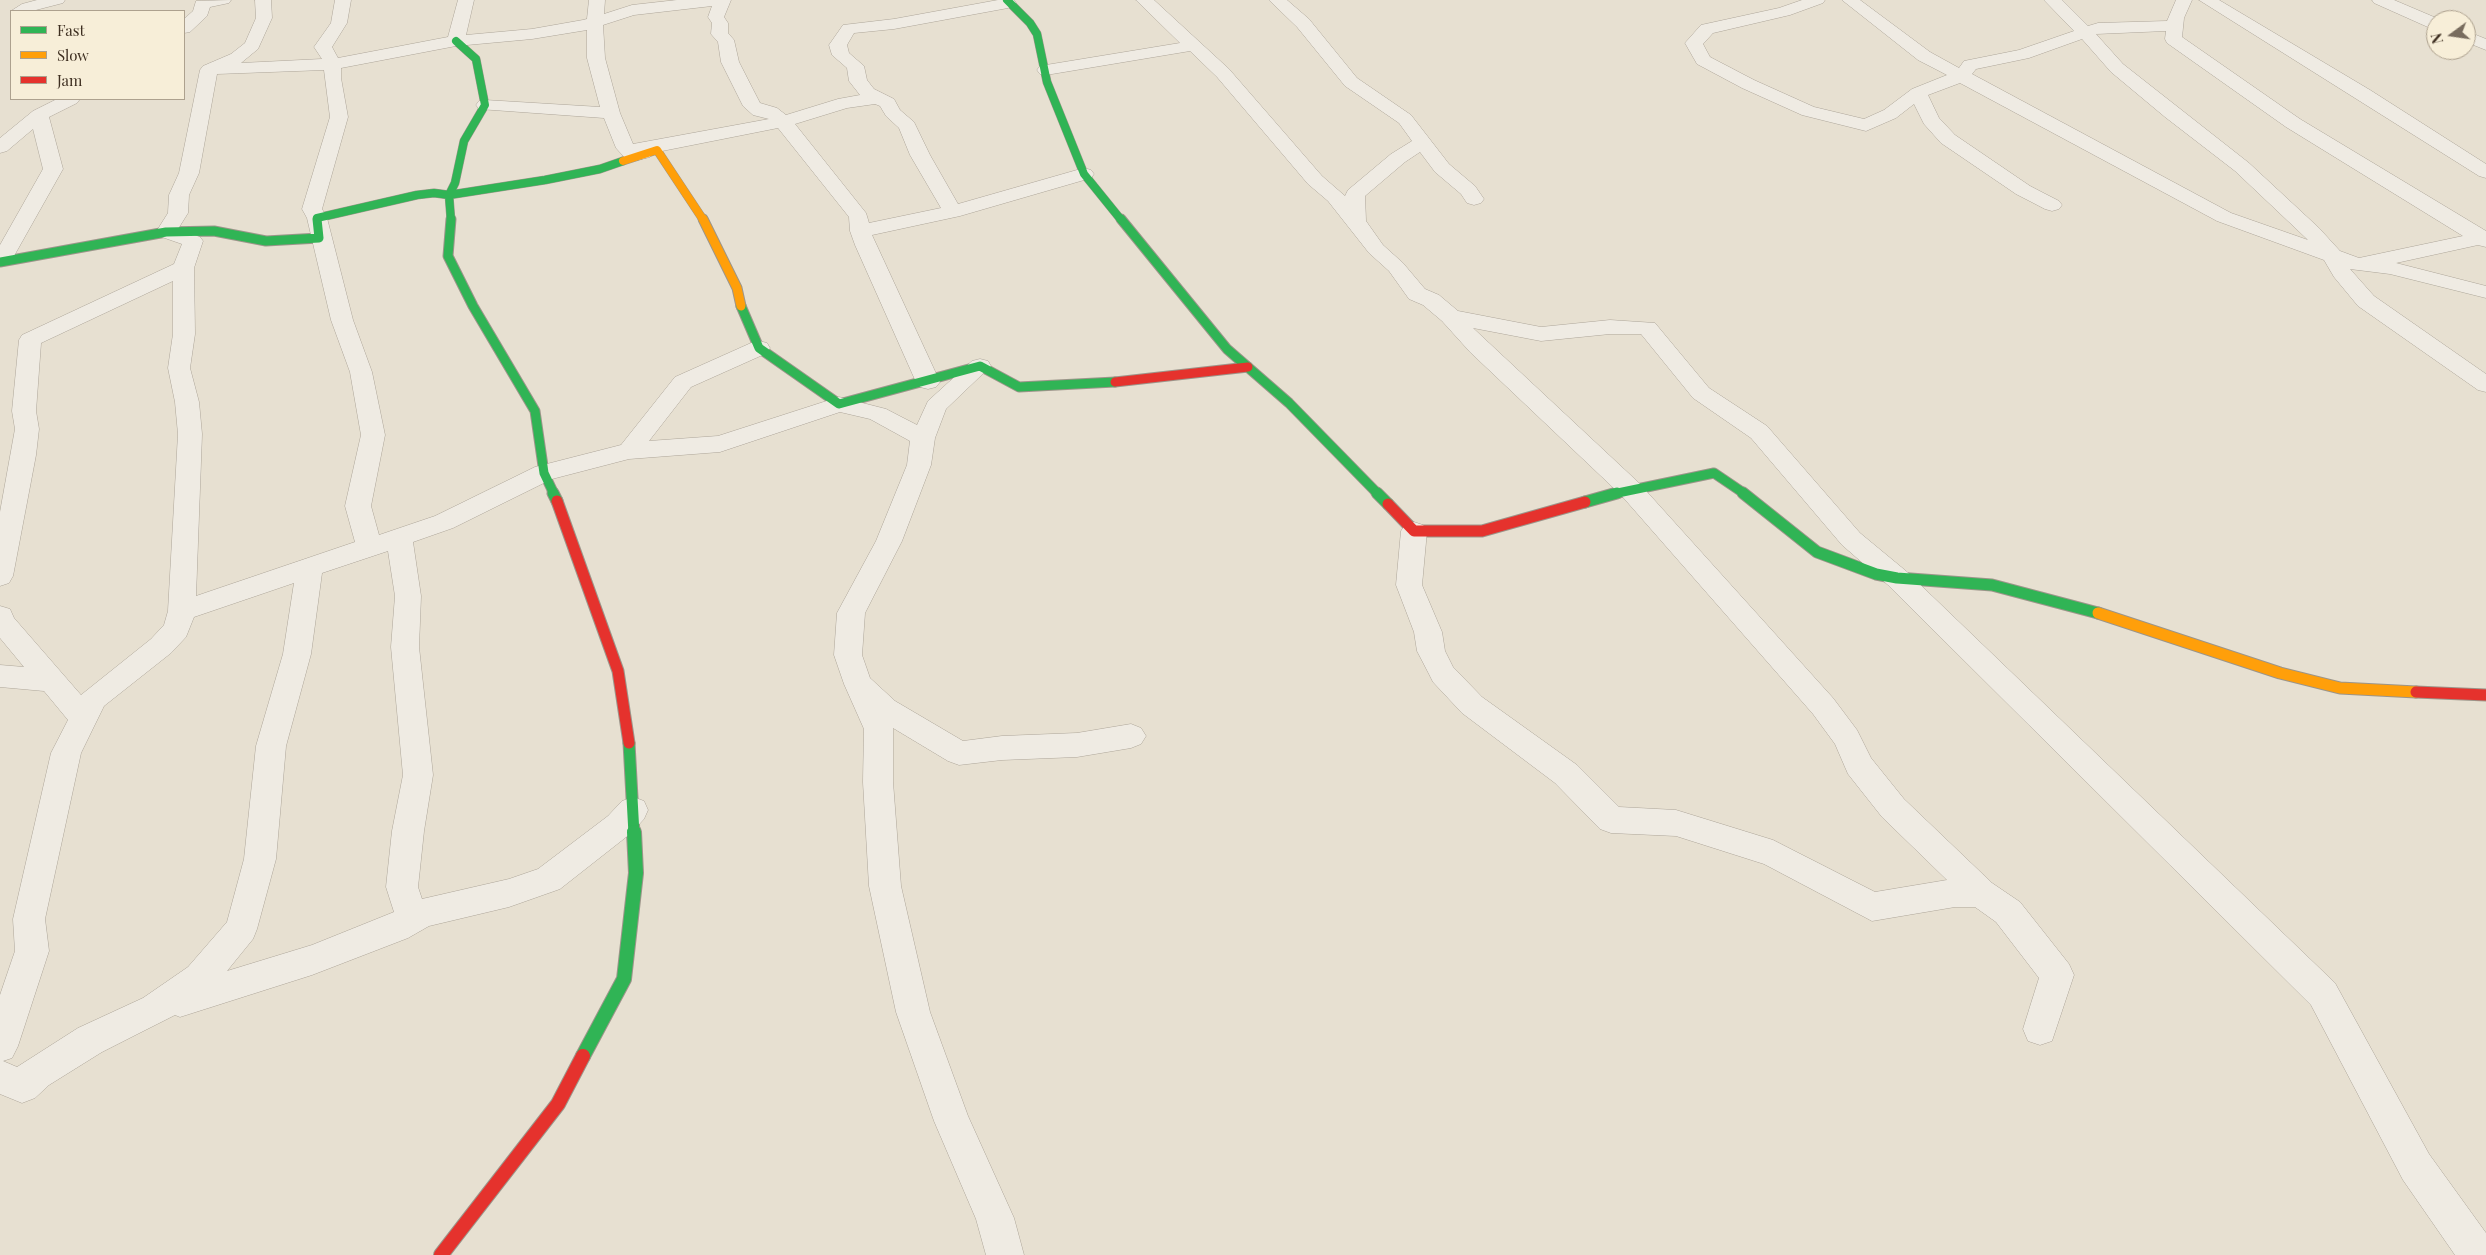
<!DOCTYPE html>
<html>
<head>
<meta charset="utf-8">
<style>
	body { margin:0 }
	#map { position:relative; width:2486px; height:1255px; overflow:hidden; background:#e7e0d1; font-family:"Playfair Display",serif }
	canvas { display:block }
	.legend { position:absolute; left:10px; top:10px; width:175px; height:90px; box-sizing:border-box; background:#f7eed8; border:1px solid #ada18e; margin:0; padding:6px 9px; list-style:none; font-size:15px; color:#3d2e20 }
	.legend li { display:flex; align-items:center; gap:10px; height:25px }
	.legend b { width:25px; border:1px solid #ada18e }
	.north { position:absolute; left:2426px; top:10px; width:50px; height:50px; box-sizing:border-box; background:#f7eed8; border:1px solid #ada18e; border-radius:50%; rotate:256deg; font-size:14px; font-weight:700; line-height:20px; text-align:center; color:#3d2e20 }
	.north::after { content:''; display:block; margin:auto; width:18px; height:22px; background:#786c5e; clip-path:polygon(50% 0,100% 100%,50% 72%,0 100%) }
</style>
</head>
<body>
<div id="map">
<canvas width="2486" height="1255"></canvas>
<ul class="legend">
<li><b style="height:6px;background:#30b455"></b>Fast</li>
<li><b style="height:6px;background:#ff9f0a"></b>Slow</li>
<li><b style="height:6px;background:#e5322d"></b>Jam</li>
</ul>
<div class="north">N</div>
</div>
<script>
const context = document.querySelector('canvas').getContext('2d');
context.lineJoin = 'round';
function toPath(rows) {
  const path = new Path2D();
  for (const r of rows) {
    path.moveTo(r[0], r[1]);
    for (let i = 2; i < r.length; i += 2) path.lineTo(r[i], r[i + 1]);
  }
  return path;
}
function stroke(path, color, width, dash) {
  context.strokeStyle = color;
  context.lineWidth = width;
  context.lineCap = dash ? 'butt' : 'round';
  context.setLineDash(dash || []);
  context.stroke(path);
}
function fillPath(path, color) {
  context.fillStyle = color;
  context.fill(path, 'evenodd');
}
const street = toPath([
	[37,0,65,0,63,3,32,11,11,11,22,4,37,0],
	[231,0,229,3,210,7,207,16,190,32,184,33,184,19,193,11,196,1,231,0],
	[255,0,271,0,272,18,258,49,241,63,322,59,314,47,331,23,335,0,351,0,347,23,332,47,338,58,448,37,458,0,474,0,466,35,532,29,583,20,587,19,589,0,605,0,604,14,632,5,677,0,731,0,724,17,728,23,728,33,734,40,739,62,760,103,777,108,786,115,838,99,860,95,849,81,847,68,832,55,829,45,843,25,894,19,998,0,1014,0,1016,3,1008,8,894,29,854,33,847,45,849,53,864,66,867,80,874,89,894,99,900,110,914,122,930,155,958,204,1084,168,1091,170,1094,174,1091,178,960,216,872,235,940,382,936,387,928,389,920,387,916,382,855,245,850,231,849,217,778,128,652,153,650,157,633,161,626,159,616,148,604,118,479,109,476,105,479,101,485,100,600,107,587,58,587,30,532,39,456,46,341,68,341,78,348,117,322,209,327,218,353,320,372,372,385,435,371,506,379,535,435,516,535,467,621,445,675,377,751,343,759,341,767,343,770,348,767,353,691,387,649,441,718,436,839,397,886,409,917,425,928,401,972,361,980,359,988,361,991,366,946,409,935,438,931,465,902,541,865,613,862,655,870,678,895,701,963,741,1002,736,1077,733,1131,724,1141,728,1146,736,1141,744,1131,748,1077,757,1002,760,959,765,948,761,893,728,893,782,901,886,930,1012,968,1116,1014,1218,1024,1255,986,1255,976,1219,934,1121,896,1012,869,886,863,782,864,729,844,684,834,655,837,613,876,541,907,465,910,441,870,419,840,412,720,452,629,459,552,479,453,528,413,542,421,596,419,647,433,775,424,831,418,887,422,899,509,879,538,869,608,816,622,801,633,797,644,801,648,810,644,819,630,834,560,889,509,907,429,926,408,938,312,975,180,1017,175,1015,102,1052,49,1085,35,1098,22,1103,0,1094,0,995,15,951,13,919,51,753,68,720,44,691,0,687,0,665,24,667,0,638,0,606,10,609,14,618,81,695,151,639,164,625,168,611,178,434,175,402,168,368,173,334,173,281,41,343,36,411,39,429,36,455,13,576,9,583,0,586,0,512,15,429,12,411,19,340,22,335,174,264,182,244,159,236,156,232,168,213,169,195,179,173,200,70,203,66,231,54,245,43,256,18,255,0],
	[712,6,708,17,712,23,711,34,718,42,721,62,743,106,753,115,769,119,633,144,620,113,605,58,603,25,634,15,712,6],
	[324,70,330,117,302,209,307,218,331,320,350,372,361,435,345,506,355,542,196,596,202,434,199,402,190,368,195,334,194,268,203,241,200,237,178,229,188,213,189,195,199,173,217,74,324,70],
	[875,104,880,106,886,116,899,128,910,155,941,208,869,223,866,213,795,124,847,108,875,104],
	[388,551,395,596,391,647,403,775,392,831,386,887,394,912,312,945,227,971,253,939,257,929,276,859,286,746,311,654,322,573,388,551],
	[294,583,283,654,256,746,244,859,227,922,188,967,143,998,78,1028,17,1067,3,1061,12,1058,18,1046,49,951,45,919,81,753,104,706,171,653,186,637,194,617,294,583],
	[1136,0,1154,0,1229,69,1322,176,1345,196,1348,190,1391,154,1412,141,1399,123,1345,86,1297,27,1269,0,1287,0,1309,19,1357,78,1411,115,1449,164,1475,186,1484,199,1481,203,1474,205,1467,203,1461,194,1435,172,1420,152,1405,162,1365,196,1366,221,1383,245,1403,263,1425,289,1439,295,1458,311,1541,327,1610,320,1655,323,1709,388,1767,426,1860,533,1906,571,2335,983,2429,1154,2486,1233,2486,1255,2455,1255,2403,1180,2311,1005,1888,585,1842,545,1751,438,1693,398,1641,334,1610,334,1541,341,1473,328,1639,483,1833,698,1857,730,1871,758,1904,799,1992,883,2020,902,2069,964,2074,975,2052,1041,2040,1045,2028,1041,2023,1029,2039,978,1996,922,1975,907,1955,907,1872,921,1764,864,1676,836,1611,833,1600,829,1555,783,1462,713,1433,682,1429,674,1417,651,1414,632,1396,585,1401,531,1405,525,1414,522,1423,525,1427,531,1422,585,1442,632,1445,651,1453,667,1482,697,1577,765,1619,807,1676,810,1773,840,1875,892,1947,880,1882,817,1848,774,1835,744,1813,714,1621,495,1470,352,1442,321,1423,305,1409,299,1389,271,1369,253,1328,201,1308,184,1217,77,1190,51,1046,75,1040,74,1037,70,1040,66,1046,65,1180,43,1136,0],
	[1802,0,1825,0,1823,3,1790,15,1713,33,1703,44,1710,57,1754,80,1814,107,1864,119,1884,110,1912,89,1947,75,1918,60,1842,0,1860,0,1930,52,1959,68,1964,61,2019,50,2074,31,2044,0,2062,0,2088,26,2098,23,2167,21,2176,0,2192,0,2184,18,2182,37,2300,119,2486,231,2486,247,2478,245,2396,263,2486,286,2486,298,2390,274,2350,269,2374,296,2486,374,2486,392,2478,390,2358,306,2334,277,2324,260,2217,221,1960,83,1928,95,1939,118,1955,135,2030,186,2059,201,2062,205,2059,209,2052,211,2045,209,2016,194,1941,143,1924,124,1914,104,1896,118,1866,131,1802,115,1742,88,1697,64,1685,43,1701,25,1779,8,1802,0],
	[2166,31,2165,39,2167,43,2286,127,2463,236,2359,258,2340,251,2319,228,2249,163,2123,64,2096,34,2166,31],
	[2082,39,2111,72,2165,117,2235,171,2308,240,2231,213,1972,74,1976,69,2029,58,2082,39],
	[2199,0,2219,0,2370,90,2486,164,2486,178,2479,176,2199,0],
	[2372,0,2394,0,2441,20,2436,20,2436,29,2430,28,2374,3,2372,0],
	[2466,31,2486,39,2486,50,2466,42,2466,31],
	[57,99,80,99,77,103,49,117,63,169,14,256,11,260,0,263,0,245,43,169,33,129,7,151,0,153,0,138,33,111,57,99]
]);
const fastFar3 = toPath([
	[1007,0,1030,23,1037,34,1047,82,1084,174,1122,221],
	[317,221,317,218,417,195,434,193,449,195,545,180,600,169,623,161],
	[451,221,449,195,455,183,464,141,485,105,476,59,456,41]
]);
const fastFar2 = toPath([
	[451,219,448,256,473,306,535,411,544,473,554,494],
	[1121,219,1227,349,1289,403,1378,494],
	[0,262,166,232,214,231,266,241,319,238,317,219],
	[741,306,759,348,839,404,980,366,1019,387,1115,382],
	[1613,494,1714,473,1745,494]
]);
const fastFar1 = toPath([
	[553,493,557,501],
	[1377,493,1388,504],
	[1743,493,1817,552,1876,574,1897,578,1992,585,2098,613],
	[1585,502,1617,493],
	[629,743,634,834]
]);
const fast = toPath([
	[583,1056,624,979,636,873,634,832]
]);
const slowFar2 = toPath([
	[623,161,657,150,704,221]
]);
const slowFar1 = toPath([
	[703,219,737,288,741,306]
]);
const slow = toPath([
	[2098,613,2280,673,2340,688,2416,692]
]);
const jamFar2 = toPath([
	[1115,382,1248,367]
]);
const jamFar1 = toPath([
	[557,501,618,671,629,743],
	[1388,504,1414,531,1482,531,1585,502],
	[2416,692,2486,695]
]);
const jam = toPath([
	[441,1255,558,1104,583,1056]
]);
stroke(street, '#ada599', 1);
stroke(fastFar3, '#9c958a', 9);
stroke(fastFar2, '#9c958a', 11);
stroke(fastFar1, '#9c958a', 13);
stroke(fast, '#9c958a', 16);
stroke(slowFar2, '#9c958a', 9);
stroke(slowFar1, '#9c958a', 11);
stroke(slow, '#9c958a', 13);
stroke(jamFar2, '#9c958a', 11);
stroke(jamFar1, '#9c958a', 13);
stroke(jam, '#9c958a', 16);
fillPath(street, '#efebe3');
stroke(fastFar3, '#30b455', 8);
stroke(fastFar2, '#30b455', 9);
stroke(fastFar1, '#30b455', 11);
stroke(fast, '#30b455', 14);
stroke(slowFar2, '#ff9f0a', 8);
stroke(slowFar1, '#ff9f0a', 9);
stroke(slow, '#ff9f0a', 11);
stroke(jamFar2, '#e5322d', 9);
stroke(jamFar1, '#e5322d', 11);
stroke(jam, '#e5322d', 14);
</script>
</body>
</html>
